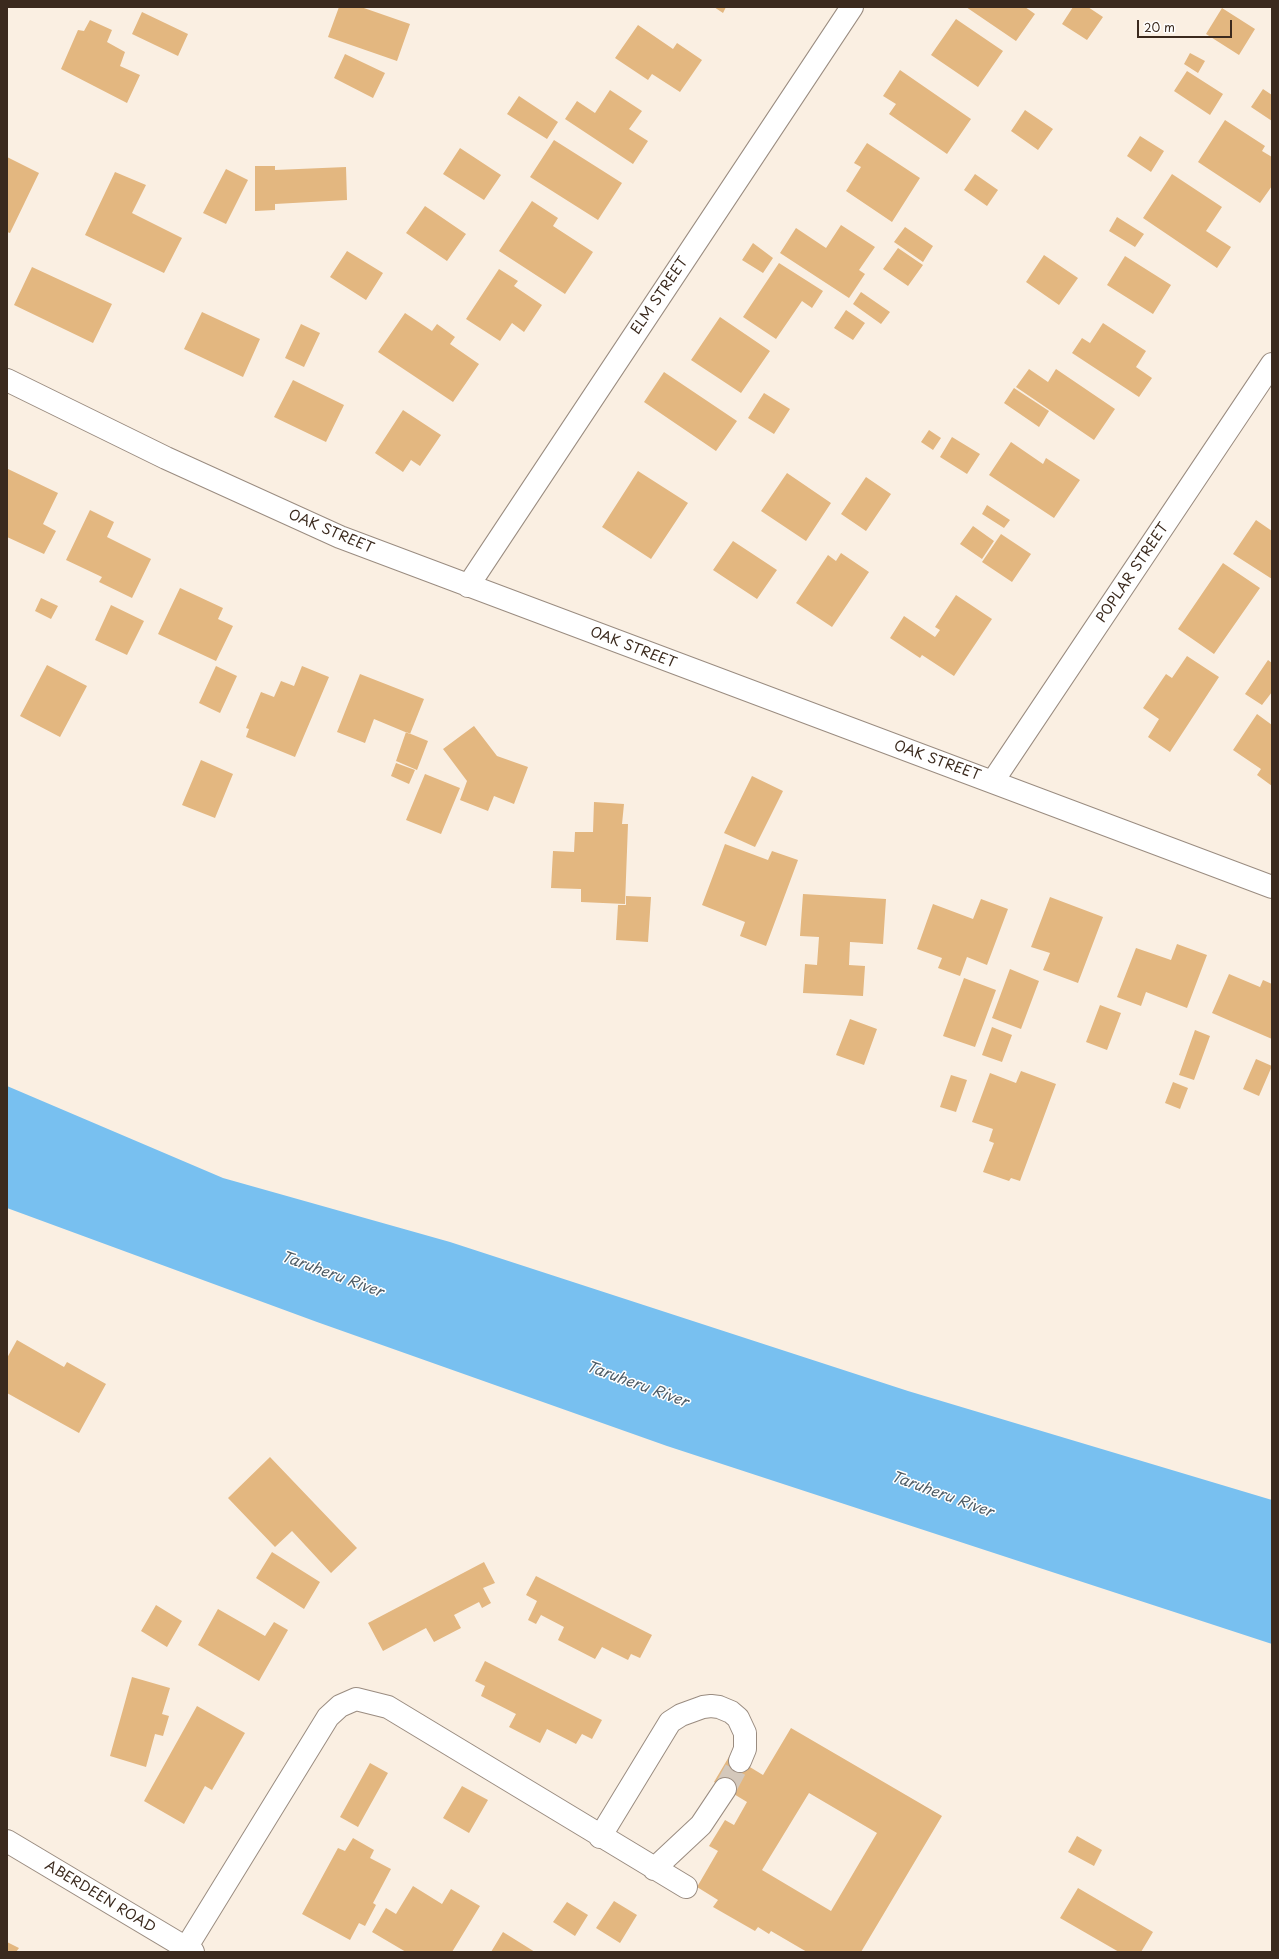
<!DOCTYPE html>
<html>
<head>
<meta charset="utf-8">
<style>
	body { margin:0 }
	#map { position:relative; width:1279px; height:1959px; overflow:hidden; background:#faefe2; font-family:"Playpen Sans",sans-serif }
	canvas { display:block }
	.frame { position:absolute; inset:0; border:8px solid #3b2a1e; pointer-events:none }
	.scale { position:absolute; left:1137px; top:20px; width:95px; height:18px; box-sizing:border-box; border:2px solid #3b2a1e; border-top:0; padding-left:5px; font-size:12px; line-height:14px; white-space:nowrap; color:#3b2a1e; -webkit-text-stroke:3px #fff; paint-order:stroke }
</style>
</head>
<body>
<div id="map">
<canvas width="1279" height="1959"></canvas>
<div class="frame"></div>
<div class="scale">20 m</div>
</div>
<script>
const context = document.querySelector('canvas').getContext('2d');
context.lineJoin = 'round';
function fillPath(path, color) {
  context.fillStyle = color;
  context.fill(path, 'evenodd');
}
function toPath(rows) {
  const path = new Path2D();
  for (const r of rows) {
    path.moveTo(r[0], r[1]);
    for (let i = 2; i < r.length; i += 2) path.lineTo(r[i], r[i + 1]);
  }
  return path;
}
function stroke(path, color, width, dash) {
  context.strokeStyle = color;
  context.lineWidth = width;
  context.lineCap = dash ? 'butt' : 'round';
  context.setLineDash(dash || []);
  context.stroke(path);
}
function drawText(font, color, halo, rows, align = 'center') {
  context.font = font + ' "Playpen Sans",sans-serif';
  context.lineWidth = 3;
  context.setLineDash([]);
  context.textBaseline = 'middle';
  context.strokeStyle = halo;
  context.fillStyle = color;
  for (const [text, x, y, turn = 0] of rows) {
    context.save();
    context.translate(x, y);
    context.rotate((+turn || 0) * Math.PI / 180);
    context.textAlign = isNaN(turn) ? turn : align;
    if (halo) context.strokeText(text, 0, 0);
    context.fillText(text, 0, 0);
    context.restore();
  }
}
const water = toPath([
	[7,1086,223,1178,450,1242,908,1391,1272,1500,1272,1644,667,1446,317,1322,7,1208]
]);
const building = toPath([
	[339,7,361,7,410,24,397,61,328,37],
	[714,7,726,7,723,13],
	[966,7,1025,7,1035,14,1016,41],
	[1073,7,1088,7,1103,17,1087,40,1062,24],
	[1222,8,1255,29,1239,55,1206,34],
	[142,12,188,34,178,56,132,34],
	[956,19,1003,51,978,87,931,55],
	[90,20,112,30,107,42,125,52,120,66,140,75,127,103,61,69,78,30,84,31],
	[638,25,673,49,677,43,702,60,680,92,652,74,648,80,615,58],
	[1190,53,1205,61,1198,73,1184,64],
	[345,54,385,73,373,98,334,78],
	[900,70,971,119,947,154,889,114,896,104,883,96],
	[1187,71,1223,94,1210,115,1174,91],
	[1263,89,1272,95,1272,121,1251,107],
	[610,90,642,111,629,129,648,141,633,164,565,119,577,101,595,113],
	[519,96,558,122,547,139,507,114],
	[1025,110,1053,129,1038,150,1011,131],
	[1225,120,1265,146,1262,151,1272,157,1272,186,1260,203,1198,162],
	[1140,136,1164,151,1151,172,1127,156],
	[554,140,622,183,598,220,530,177],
	[867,143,920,178,892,222,846,191,861,167,854,163],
	[460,148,501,175,484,200,443,174],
	[7,157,39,173,10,233,7,232],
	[255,166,275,166,275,170,346,167,347,200,275,204,275,210,255,211],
	[226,169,248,180,226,224,203,213],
	[115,172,146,185,132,213,182,238,164,273,85,235],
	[975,174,998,190,987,206,964,190],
	[1172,174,1222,207,1206,231,1231,247,1217,268,1143,218],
	[532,201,558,218,553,226,593,252,565,294,499,251],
	[425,206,466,234,447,261,406,233],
	[1117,217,1144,234,1135,247,1109,231],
	[841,225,875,247,859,270,865,274,849,298,780,253,796,228,826,248],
	[905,227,933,246,923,262,894,242],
	[753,243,773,258,763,273,742,260],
	[898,248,923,265,908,286,883,269],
	[347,251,383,273,366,300,330,277],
	[1044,255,1078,278,1059,305,1026,282],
	[1125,256,1171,285,1153,314,1107,285],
	[779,263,823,291,812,308,802,301,776,339,743,317],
	[32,267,112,304,93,343,14,305],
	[499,269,518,281,514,286,542,305,524,332,512,323,500,341,466,319],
	[861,292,890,312,881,324,853,304],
	[846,310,865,323,853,340,834,328],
	[202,312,260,339,243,377,184,349],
	[405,313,432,331,437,324,455,337,450,344,479,364,453,402,378,352],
	[720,317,770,351,741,393,691,360],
	[1103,323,1146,351,1136,367,1152,378,1139,397,1072,353,1082,338,1090,343],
	[301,324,320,333,304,367,285,358],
	[1029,369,1048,382,1056,369,1115,409,1094,440,1016,387],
	[664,372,737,421,716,451,644,402],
	[293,380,344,405,326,442,274,417],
	[1014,388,1049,411,1039,427,1004,403],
	[764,393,790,409,774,434,748,418],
	[403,410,441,435,420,466,411,460,403,472,375,453],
	[929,430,941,438,933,450,921,442],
	[952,437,980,454,967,474,940,457],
	[1011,442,1043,464,1046,458,1080,480,1054,518,989,475],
	[8,469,58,493,43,524,56,531,44,554,7,537],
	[638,471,688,503,651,559,602,527],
	[787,473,831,503,806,541,761,511],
	[866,477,891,494,866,531,841,514],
	[987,505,1010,520,1004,528,982,514],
	[90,510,114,522,107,537,151,559,132,598,99,582,102,577,66,560],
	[1256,520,1272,531,1272,579,1233,554],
	[973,526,994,541,982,559,960,544],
	[1001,534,1031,554,1012,582,982,562],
	[733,541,777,570,757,599,713,570],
	[841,553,869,572,832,627,796,603,828,555,836,561],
	[1223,563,1260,588,1214,654,1178,629],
	[180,588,223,608,218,619,233,626,216,661,158,634],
	[956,595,992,619,954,676,922,655,920,658,890,638,904,616,935,637,940,630,935,627],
	[41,598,58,606,51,619,35,611],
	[111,605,144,621,127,655,95,640],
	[1187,656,1219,677,1170,752,1148,737,1159,719,1143,708,1166,674,1172,678],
	[1268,660,1272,663,1272,692,1262,705,1245,694],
	[47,665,87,686,60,737,20,716],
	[216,666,237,676,220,713,199,703],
	[302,666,329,677,295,757,246,737,249,729,246,728,261,692,274,697,281,681,294,686],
	[360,674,424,699,410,734,374,719,365,743,337,732],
	[1257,714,1272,725,1272,786,1257,775,1261,769,1233,750],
	[474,726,497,756,528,767,514,804,494,796,488,811,460,800,467,781,443,749],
	[406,732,428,741,417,770,396,761],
	[201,760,233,774,215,818,182,805],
	[396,763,415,770,409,784,391,776],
	[425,774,460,788,441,834,406,820],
	[752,776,783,791,755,847,724,833],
	[594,802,624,804,622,824,628,824,625,904,581,902,581,889,551,888,553,851,574,852,575,832,593,832],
	[725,844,768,860,772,851,798,860,766,946,740,936,745,922,702,905],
	[803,894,886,899,883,944,850,942,849,965,865,966,863,996,803,993,805,964,817,965,819,937,800,936],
	[626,896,651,897,648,942,616,940,618,905,626,905],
	[1050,897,1103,917,1078,983,1043,970,1050,953,1031,947],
	[981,899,1008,909,987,965,967,957,960,976,938,968,942,958,917,949,933,904,973,919],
	[1177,944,1207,955,1187,1008,1146,992,1141,1006,1117,997,1136,948,1171,960],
	[1010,969,1039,981,1021,1029,992,1018],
	[1229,974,1260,987,1263,980,1272,984,1272,1039,1212,1013],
	[964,978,996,990,975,1047,943,1036],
	[1100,1005,1121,1013,1107,1050,1086,1042],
	[850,1019,877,1029,864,1065,836,1055],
	[992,1027,1012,1035,1002,1062,982,1055],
	[1195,1030,1210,1036,1194,1080,1179,1075],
	[1256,1059,1272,1066,1259,1096,1243,1089],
	[1021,1071,1056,1084,1020,1181,1011,1178,1009,1181,983,1172,994,1143,989,1141,993,1129,972,1122,990,1073,1016,1083],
	[951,1075,967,1080,956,1112,940,1107],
	[1173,1082,1188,1088,1180,1109,1165,1103],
	[17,1340,64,1367,67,1362,106,1384,79,1433,7,1393,7,1358],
	[270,1457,357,1548,331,1573,292,1531,275,1547,228,1498],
	[272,1552,320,1582,304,1609,256,1578],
	[484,1562,495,1583,483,1588,491,1603,482,1608,479,1602,454,1615,461,1628,434,1642,426,1628,383,1651,368,1623],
	[536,1576,652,1635,640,1658,631,1654,628,1660,602,1647,595,1659,558,1640,564,1627,541,1615,536,1624,528,1620,537,1601,526,1595],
	[156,1605,182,1621,167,1647,141,1631],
	[218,1609,265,1636,274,1622,288,1630,259,1681,198,1645],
	[485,1661,602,1720,592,1739,582,1734,576,1744,547,1729,540,1743,509,1727,516,1714,481,1696,485,1686,475,1681],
	[132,1677,170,1688,162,1714,169,1716,163,1736,155,1734,146,1767,110,1756],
	[197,1706,245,1733,212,1790,205,1786,184,1824,144,1801],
	[791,1728,942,1816,861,1952,807,1952,771,1931,769,1934,758,1927,755,1931,713,1907,718,1900,697,1887,718,1851,709,1846,725,1820,734,1825,747,1802,714,1782,730,1755,763,1775],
	[809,1793,877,1833,831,1911,762,1870],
	[370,1763,388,1773,358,1827,340,1817],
	[462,1786,488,1800,469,1833,443,1818],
	[1077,1836,1102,1850,1094,1866,1068,1852],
	[353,1838,374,1850,370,1858,391,1869,373,1903,376,1905,365,1926,359,1923,350,1940,302,1914,338,1848,345,1851],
	[413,1886,442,1904,451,1889,480,1906,452,1952,406,1952,372,1932,386,1908,396,1914],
	[1078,1888,1153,1932,1141,1952,1119,1952,1060,1918],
	[614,1901,637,1915,620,1943,596,1928],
	[567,1902,588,1915,575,1936,553,1922],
	[503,1932,535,1952,491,1952],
	[7,1942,19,1948,16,1952,7,1952]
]);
const minorTunnel = toPath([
	[725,1789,740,1761]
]);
const minor = toPath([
	[7,380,166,458,340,537,1272,887],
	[468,586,852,7],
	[993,781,1272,364],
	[600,1837,670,1722,681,1715,703,1707,711,1706,719,1707,731,1712,738,1718,745,1733,745,1749,740,1761],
	[7,1841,193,1952],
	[654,1869,701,1825,725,1789],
	[186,1948,328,1717,340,1706,356,1699,388,1707,686,1887]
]);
const streetNames = [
	["ELM STREET",660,296,-56],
	["OAK STREET",331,532,23],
	["POPLAR STREET",1133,573,-56],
	["OAK STREET",633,648,21],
	["OAK STREET",937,761,20],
	["ABERDEEN ROAD",100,1897,31]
];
const waterNames = [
	["Taruheru River",332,1275,20],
	["Taruheru River",637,1385,20],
	["Taruheru River",942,1495,20]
];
fillPath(water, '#78c0f0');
fillPath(building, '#e3b780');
stroke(minorTunnel, '#d4c8bb', 22, [22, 11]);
stroke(minor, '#9a8c80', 24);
stroke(minor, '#fff', 22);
drawText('14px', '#3b2a1e', '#fff', streetNames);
drawText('italic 15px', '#505e68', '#fff', waterNames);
</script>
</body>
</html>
